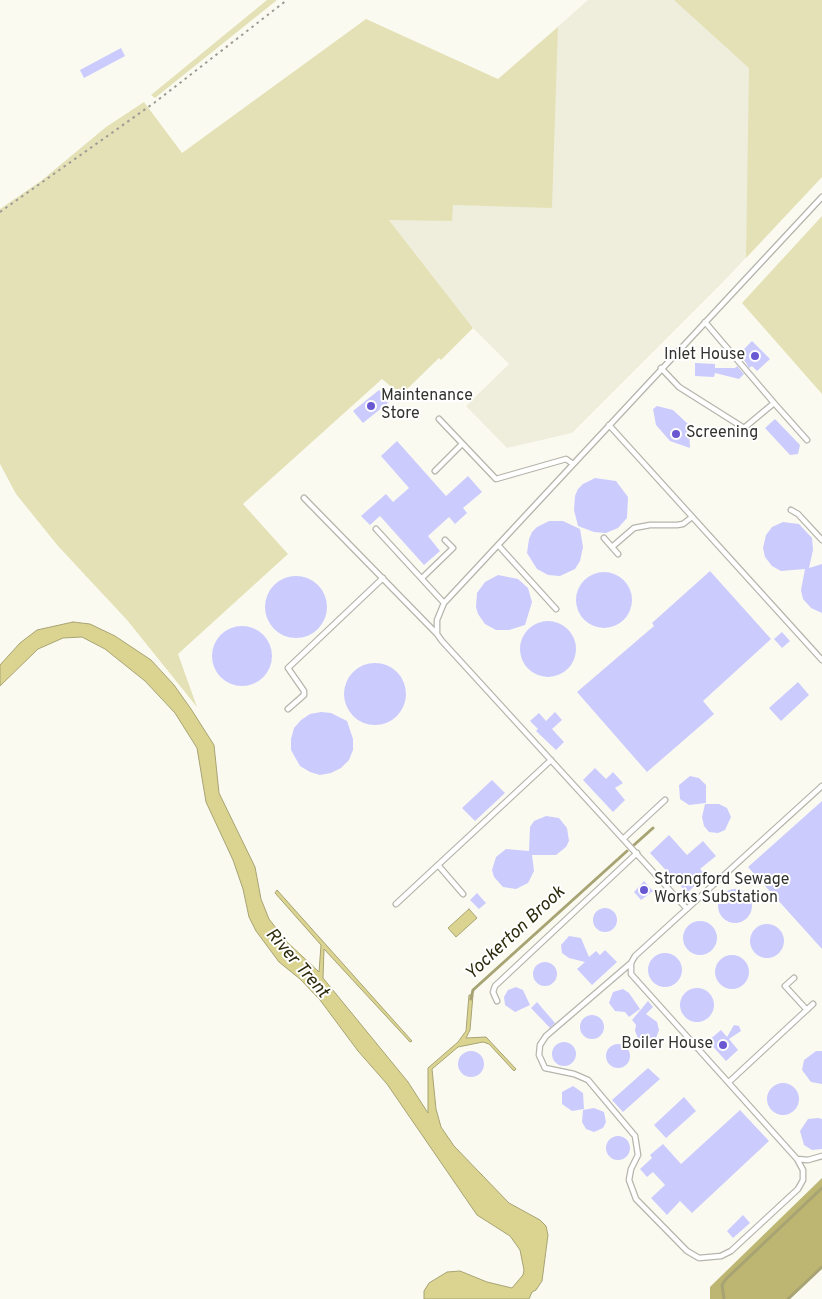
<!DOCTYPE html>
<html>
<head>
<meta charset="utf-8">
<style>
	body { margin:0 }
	canvas { display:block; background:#fbfaf1 }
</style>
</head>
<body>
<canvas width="822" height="1299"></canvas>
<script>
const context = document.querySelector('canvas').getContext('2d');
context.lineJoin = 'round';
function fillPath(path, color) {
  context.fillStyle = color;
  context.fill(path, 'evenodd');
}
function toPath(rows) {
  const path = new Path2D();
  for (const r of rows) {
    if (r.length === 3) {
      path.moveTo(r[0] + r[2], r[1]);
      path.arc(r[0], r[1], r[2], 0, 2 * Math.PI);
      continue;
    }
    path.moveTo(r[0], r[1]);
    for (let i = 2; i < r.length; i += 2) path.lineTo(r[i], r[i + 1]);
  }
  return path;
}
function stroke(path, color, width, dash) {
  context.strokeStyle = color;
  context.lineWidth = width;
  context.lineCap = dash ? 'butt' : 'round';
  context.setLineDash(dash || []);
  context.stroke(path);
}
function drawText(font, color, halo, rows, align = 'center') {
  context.font = font + ' Overpass,sans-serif';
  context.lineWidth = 4;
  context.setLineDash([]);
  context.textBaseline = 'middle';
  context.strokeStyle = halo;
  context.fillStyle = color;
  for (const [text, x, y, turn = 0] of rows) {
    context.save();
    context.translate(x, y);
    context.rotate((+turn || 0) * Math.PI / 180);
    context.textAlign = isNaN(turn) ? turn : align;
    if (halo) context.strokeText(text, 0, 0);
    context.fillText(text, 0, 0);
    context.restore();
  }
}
const built = toPath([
	[588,0,822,0,822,177,723,282,572,433,507,448,466,406,509,364,473,328,369,194]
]);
const green = toPath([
	[267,0,277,0,155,98,151,95],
	[674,0,822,0,822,177,746,258,749,68],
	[366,19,498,79,558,27,552,208,453,205,452,221,389,220,473,328,441,360,439,358,401,395,382,379,243,504,288,554,178,654,197,707,127,620,58,546,16,494,0,464,0,209,41,181,106,127,144,102,182,153],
	[822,216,822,394,742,303]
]);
const forest = toPath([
	[822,1178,822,1267,817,1273,788,1299,710,1299,710,1287,714,1283]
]);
const water = toPath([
	[73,622,90,624,115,636,151,660,174,685,191,709,214,745,219,793,255,867,261,899,269,919,287,942,319,972,321,945,275,893,277,890,412,1041,410,1042,324,949,323,978,408,1082,428,1113,428,1068,458,1042,466,1031,469,995,473,995,470,1030,466,1038,486,1037,516,1069,514,1071,489,1044,483,1042,458,1047,432,1069,436,1109,441,1127,454,1146,509,1203,540,1220,546,1226,548,1235,542,1281,536,1290,532,1292,529,1299,424,1299,424,1291,429,1283,447,1272,460,1271,487,1282,512,1288,523,1275,524,1270,520,1250,510,1236,477,1215,387,1084,358,1051,320,1000,300,979,279,962,256,931,249,917,243,889,233,860,206,802,197,748,175,713,145,681,105,649,82,637,63,638,38,649,0,686,0,665,20,643,37,630,73,622],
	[469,909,477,918,456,937,448,928,469,909]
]);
const stream = toPath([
	[634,845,653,828],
	[471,999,473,990,627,851],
	[724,1299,722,1285,726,1279,822,1188],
	[788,1299,822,1267]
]);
const building = toPath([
	[121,48,125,56,84,78,80,70],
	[752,341,770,359,757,371,752,366,749,368,740,353],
	[695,363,715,364,715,368,735,368,737,366,744,374,739,379,715,373,714,377,695,376],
	[379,390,389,402,363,423,353,411],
	[657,406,673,410,689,425,690,448,670,441,656,425,653,409],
	[775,419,800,445,798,454,790,455,765,428],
	[397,441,446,496,468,476,482,492,463,508,467,513,455,524,449,517,428,536,440,551,424,565,380,516,370,525,361,516,386,494,393,502,409,488,381,456],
	[595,478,616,481,628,497,627,518,618,528,606,533,594,532,578,526,574,510,575,496,578,489,583,484],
	[549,521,563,521,580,529,583,547,580,561,575,569,560,576,548,575,537,569,527,553,529,539,532,532,537,527],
	[783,522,799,524,812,538,813,550,809,568,822,564,822,613,811,608,803,599,801,590,805,569,781,571,772,566,765,557,763,548,766,535,772,527],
	[710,571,771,639,703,701,714,714,647,772,577,692,654,626,652,623],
	[604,600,28],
	[498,575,518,579,528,588,532,602,525,625,509,630,496,630,485,624,478,614,476,607,477,593,485,582],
	[296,607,31],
	[548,649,28],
	[242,656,30],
	[782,632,790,641,782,648,774,639],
	[375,694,31],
	[798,682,809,695,781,721,769,708],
	[321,712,331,713,347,721,353,739,353,750,349,760,341,768,331,773,320,775,310,772,300,766,291,750,291,739,294,728,301,720,310,714],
	[555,712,562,720,552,729,564,742,556,750,536,731,538,729,530,721,539,713,546,721],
	[595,768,606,779,613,772,623,783,615,788,625,800,613,812,583,780],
	[690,776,699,778,706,785,706,803,689,805,680,799,679,785],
	[492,780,505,793,475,821,462,808],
	[822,801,822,949,748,867],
	[705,804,719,804,727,808,731,817,725,830,718,833,709,832,704,826,702,817],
	[546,816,559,818,567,828,569,841,566,847,556,855,532,855,534,871,528,883,516,889,503,887,494,877,492,870,496,857,506,849,529,851,530,827,534,821],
	[669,835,687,855,703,841,716,856,700,869,706,875,687,893,650,853],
	[644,881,653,891,641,900,634,892],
	[735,906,17],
	[477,893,486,903,479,909,470,900],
	[605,920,12],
	[700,938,17],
	[767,941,17],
	[569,936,581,938,589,957,596,951,600,955,605,950,617,962,592,985,577,969,585,962,569,958,562,953,561,945],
	[665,970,17],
	[732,972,17],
	[545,974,12],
	[516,987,523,990,530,1005,515,1012,505,1005,504,997,508,990],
	[697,1005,17],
	[623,989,629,993,640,1009,629,1017,625,1012,615,1011,609,1003,613,992],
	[648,1001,653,1007,646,1014,657,1022,659,1030,656,1038,649,1042,638,1038,635,1031,636,1025,632,1020],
	[537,1002,555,1023,550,1028,531,1008],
	[592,1027,12],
	[734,1025,739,1026,741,1031,729,1039,738,1050,726,1061,708,1041,721,1030,727,1037],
	[564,1054,12],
	[618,1056,12],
	[471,1064,13],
	[816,1051,822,1051,822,1084,811,1082,802,1070,804,1060],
	[648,1068,660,1079,623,1112,612,1100],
	[783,1099,16],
	[573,1086,583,1093,584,1109,572,1111,562,1104,562,1092],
	[684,1097,696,1111,666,1138,654,1125],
	[594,1108,604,1112,606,1122,603,1128,594,1132,586,1129,582,1122,583,1110],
	[740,1110,769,1141,692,1213,680,1201,667,1215,651,1198,665,1185,653,1172,647,1177,640,1169,652,1158,650,1155,663,1144,681,1164],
	[818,1118,822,1119,822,1149,812,1150,804,1145,800,1131,808,1119],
	[618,1148,12],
	[743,1215,750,1223,733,1238,727,1231]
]);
const path = toPath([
	[0,212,154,103,287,0]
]);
const service = toPath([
	[661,368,679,387,744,428,774,403,705,322],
	[774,403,807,440],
	[439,419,496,479,566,459,573,464],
	[609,425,822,660],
	[435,471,462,444],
	[304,498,437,634],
	[791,510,798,514,822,540],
	[376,529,444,603],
	[604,538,618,554],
	[498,545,556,609],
	[612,547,634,528,650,525,677,525,683,524,692,517],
	[422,578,453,548,445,540],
	[288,709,304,695,304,691,288,668,383,578],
	[822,786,635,956,631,963,631,974,797,1159,808,1160,822,1156],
	[623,839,665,800],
	[438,865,463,894],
	[396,904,551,760],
	[687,909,442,641,437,634,437,620,444,603,822,197],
	[631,963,546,1036,540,1045,539,1055,545,1068,574,1074,588,1080,635,1136,638,1155,631,1169,629,1180,636,1199,687,1251,699,1258,721,1256,731,1251,798,1189,803,1180,803,1170,797,1159],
	[794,978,785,986,807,1010],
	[497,1001,493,992,495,986,637,853],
	[729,1082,813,1004]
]);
const markers = [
	[755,356,5,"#6858d1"],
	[371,406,5,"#6858d1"],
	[676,434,5,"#6858d1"],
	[644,890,5,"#6858d1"],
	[723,1045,5,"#6858d1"]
];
const poiNames = [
	["Inlet House",745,356,"right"],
	["Maintenance",381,397],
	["Store",381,415],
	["Screening",686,434],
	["Strongford Sewage",654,881],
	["Works Substation",654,899],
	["Boiler House",713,1045,"right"]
];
const waterNames = [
	["Yockerton Brook",516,934,-43],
	["River Trent",296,964,49]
];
fillPath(built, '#efeedd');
fillPath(green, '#e4e1b6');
fillPath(forest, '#bcb672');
fillPath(water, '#dad490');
stroke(water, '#a8a373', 1);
stroke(stream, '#a8a373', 3);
fillPath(building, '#cbcbfe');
stroke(service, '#b6b5ac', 7);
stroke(path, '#9c9b95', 2, [2.5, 4]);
stroke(service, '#fff', 4.5);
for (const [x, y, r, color] of markers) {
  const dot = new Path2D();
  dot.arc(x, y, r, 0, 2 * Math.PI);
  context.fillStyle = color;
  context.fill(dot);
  stroke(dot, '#fff', 2);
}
drawText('16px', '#32322f', '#fff', poiNames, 'left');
drawText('italic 18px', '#2d2a0b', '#fff', waterNames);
</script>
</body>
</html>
